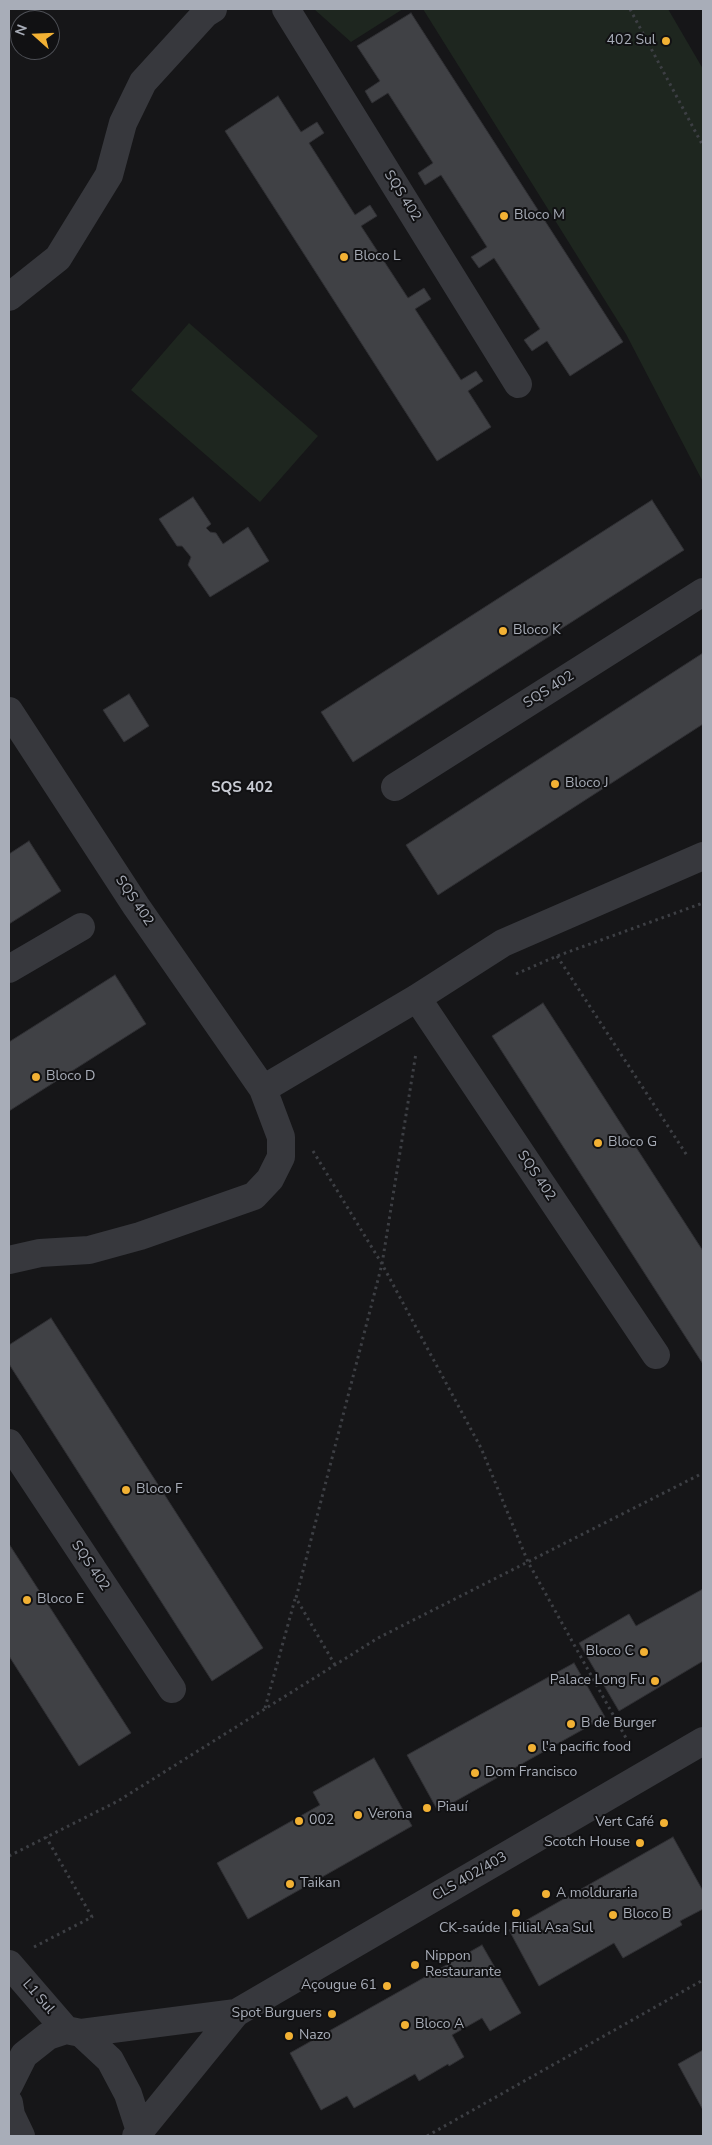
<!DOCTYPE html>
<html>
<head>
<meta charset="utf-8">
<style>
	body { margin:0 }
	#map { position:relative; width:712px; height:2145px; overflow:hidden; background:#161618; font-family:"Nunito Sans",sans-serif }
	canvas { display:block }
	.frame { position:absolute; inset:0; border:10px solid #a8adb8; pointer-events:none }
	.north { position:absolute; left:10px; top:10px; width:50px; height:50px; box-sizing:border-box; background:#111113; border:1px solid #4d4f55; border-radius:50%; rotate:290deg; font-size:14px; font-weight:700; line-height:20px; text-align:center; color:#a8adb8 }
	.north::after { content:''; display:block; margin:auto; width:18px; height:22px; background:#f2b134; clip-path:polygon(50% 0,100% 100%,50% 72%,0 100%) }
</style>
</head>
<body>
<div id="map">
<canvas width="712" height="2145"></canvas>
<div class="frame"></div>
<div class="north">N</div>
</div>
<script>
const context = document.querySelector('canvas').getContext('2d');
context.lineJoin = 'round';
function fillPath(path, color) {
  context.fillStyle = color;
  context.fill(path, 'evenodd');
}
function toPath(rows) {
  const path = new Path2D();
  for (const r of rows) {
    path.moveTo(r[0], r[1]);
    for (let i = 2; i < r.length; i += 2) path.lineTo(r[i], r[i + 1]);
  }
  return path;
}
function stroke(path, color, width, dash) {
  context.strokeStyle = color;
  context.lineWidth = width;
  context.lineCap = dash ? 'butt' : 'round';
  context.setLineDash(dash || []);
  context.stroke(path);
}
function drawText(font, color, halo, rows, align = 'center') {
  context.font = font + ' "Nunito Sans",sans-serif';
  context.lineWidth = 4;
  context.setLineDash([]);
  context.textBaseline = 'middle';
  context.strokeStyle = halo;
  context.fillStyle = color;
  for (const [text, x, y, turn = 0] of rows) {
    context.save();
    context.translate(x, y);
    context.rotate((+turn || 0) * Math.PI / 180);
    context.textAlign = isNaN(turn) ? turn : align;
    if (halo) context.strokeText(text, 0, 0);
    context.fillText(text, 0, 0);
    context.restore();
  }
}
const green = toPath([
	[314,9,403,9,351,42],
	[423,9,668,9,703,69,703,482,626,334],
	[189,323,318,436,260,502,131,390]
]);
const building = toPath([
	[411,13,623,342,570,376,547,341,532,351,524,340,540,329,494,258,479,268,471,257,487,247,441,175,425,185,418,173,433,163,388,93,372,103,365,91,380,81,357,46,411,13],
	[278,96,301,132,317,122,324,133,309,143,355,215,370,205,377,216,361,226,408,298,424,288,431,299,415,309,461,380,476,371,483,381,468,391,491,427,437,461,225,131,278,96],
	[193,497,211,524,206,528,210,532,216,533,223,544,248,527,269,561,210,597,188,565,191,557,182,546,177,546,159,519,193,497],
	[652,500,684,550,353,762,321,712,652,500],
	[703,653,703,724,438,895,406,845,703,653],
	[129,694,149,726,124,742,103,710,129,694],
	[29,841,61,891,9,924,9,854,29,841],
	[115,975,146,1024,9,1111,9,1042,115,975],
	[543,1003,703,1251,703,1364,492,1036,543,1003],
	[51,1318,263,1648,212,1681,9,1364,9,1345,51,1318],
	[9,1544,131,1733,79,1766,9,1656,9,1544],
	[703,1589,703,1661,619,1711,579,1643,629,1614,636,1626,703,1589],
	[574,1663,605,1717,438,1811,407,1755,574,1663],
	[374,1758,412,1826,248,1919,217,1863,320,1805,313,1792,374,1758],
	[673,1837,703,1891,703,1909,680,1921,682,1925,623,1958,614,1943,539,1986,509,1930,673,1837],
	[482,1945,521,2013,490,2031,482,2018,452,2035,464,2057,449,2066,448,2064,419,2081,415,2074,354,2108,347,2096,321,2110,290,2053,482,1945],
	[703,2050,703,2110,678,2064,703,2050]
]);
const path = toPath([
	[630,9,703,146],
	[557,956,688,1157],
	[516,974,557,956,703,903],
	[313,1151,382,1264,481,1448,528,1562,631,1747],
	[335,1665,296,1598,382,1264,416,1053],
	[265,1708,295,1599],
	[9,1856,118,1801,378,1638,703,1473],
	[34,1947,92,1917,46,1837],
	[427,2136,703,1980]
]);
const minor = toPath([
	[286,9,518,384],
	[9,297,58,258,109,175,123,123,143,82,205,14,213,9],
	[9,711,136,906,263,1089,281,1137,281,1157,270,1179,254,1196,140,1236,89,1250,40,1253,9,1260],
	[395,787,703,592],
	[9,969,81,927],
	[417,998,656,1355],
	[263,1089,417,998,503,943,703,856],
	[9,1443,172,1689]
]);
const tertiary = toPath([
	[9,1964,66,2030],
	[81,2033,236,2013],
	[9,2085,24,2055,48,2036,66,2030,81,2033,110,2060,128,2094,140,2131,136,2136],
	[9,2103,11,2115,21,2136],
	[140,2131,236,2013,703,1741]
]);
const markers = [
	[666,41,5,"#f2b134"],
	[504,216,5,"#f2b134"],
	[344,257,5,"#f2b134"],
	[503,631,5,"#f2b134"],
	[555,784,5,"#f2b134"],
	[36,1077,5,"#f2b134"],
	[598,1143,5,"#f2b134"],
	[126,1490,5,"#f2b134"],
	[27,1600,5,"#f2b134"],
	[644,1652,5,"#f2b134"],
	[655,1681,5,"#f2b134"],
	[571,1724,5,"#f2b134"],
	[532,1748,5,"#f2b134"],
	[475,1773,5,"#f2b134"],
	[427,1808,5,"#f2b134"],
	[358,1815,5,"#f2b134"],
	[299,1821,5,"#f2b134"],
	[664,1823,5,"#f2b134"],
	[640,1843,5,"#f2b134"],
	[290,1884,5,"#f2b134"],
	[546,1894,5,"#f2b134"],
	[516,1913,5,"#f2b134"],
	[613,1915,5,"#f2b134"],
	[415,1965,5,"#f2b134"],
	[387,1986,5,"#f2b134"],
	[332,2014,5,"#f2b134"],
	[405,2025,5,"#f2b134"],
	[289,2036,5,"#f2b134"]
];
const poiNames = [
	["402 Sul",656,41,"right"],
	["Bloco M",514,216],
	["Bloco L",354,257],
	["Bloco K",513,631],
	["Bloco J",565,784],
	["Bloco D",46,1077],
	["Bloco G",608,1143],
	["Bloco F",136,1490],
	["Bloco E",37,1600],
	["Bloco C",634,1652,"right"],
	["Palace Long Fu",645,1681,"right"],
	["B de Burger",581,1724],
	["l'a pacific food",542,1748],
	["Dom Francisco",485,1773],
	["Piauí",437,1808],
	["Verona",368,1815],
	["002",309,1821],
	["Vert Café",654,1823,"right"],
	["Scotch House",630,1843,"right"],
	["Taikan",300,1884],
	["A molduraria",556,1894],
	["Bloco B",623,1915],
	["CK-saúde | Filial Asa Sul",516,1929,"center"],
	["Nippon",425,1957],
	["Restaurante",425,1973],
	["Açougue 61",377,1986,"right"],
	["Spot Burguers",322,2014,"right"],
	["Bloco A",415,2025],
	["Nazo",299,2036]
];
const streetNames = [
	["SQS 402",402,196,58],
	["SQS 402",549,690,-32],
	["SQS 402",134,901,56],
	["SQS 402",536,1176,56],
	["SQS 402",90,1566,56],
	["CLS 402/403",470,1877,-30],
	["L1 Sul",38,1997,49]
];
const neighbourhoodNames = [
	["SQS 402",242,788]
];
fillPath(green, '#1e261f');
fillPath(building, '#404145');
stroke(building, '#303034', 1);
stroke(path, '#3d3f44', 3, [2.5, 4]);
stroke(minor, '#37383d', 28);
stroke(tertiary, '#37383d', 28);
for (const [x, y, r, color] of markers) {
  const dot = new Path2D();
  dot.arc(x, y, r, 0, 2 * Math.PI);
  context.fillStyle = color;
  context.fill(dot);
  stroke(dot, '#111113', 2);
}
drawText('14px', '#a8adb8', '#111113', poiNames, 'left');
drawText('14px', '#a8adb8', '#111113', streetNames);
drawText('bold 15px', '#c9ccd4', '#111113', neighbourhoodNames);
</script>
</body>
</html>
